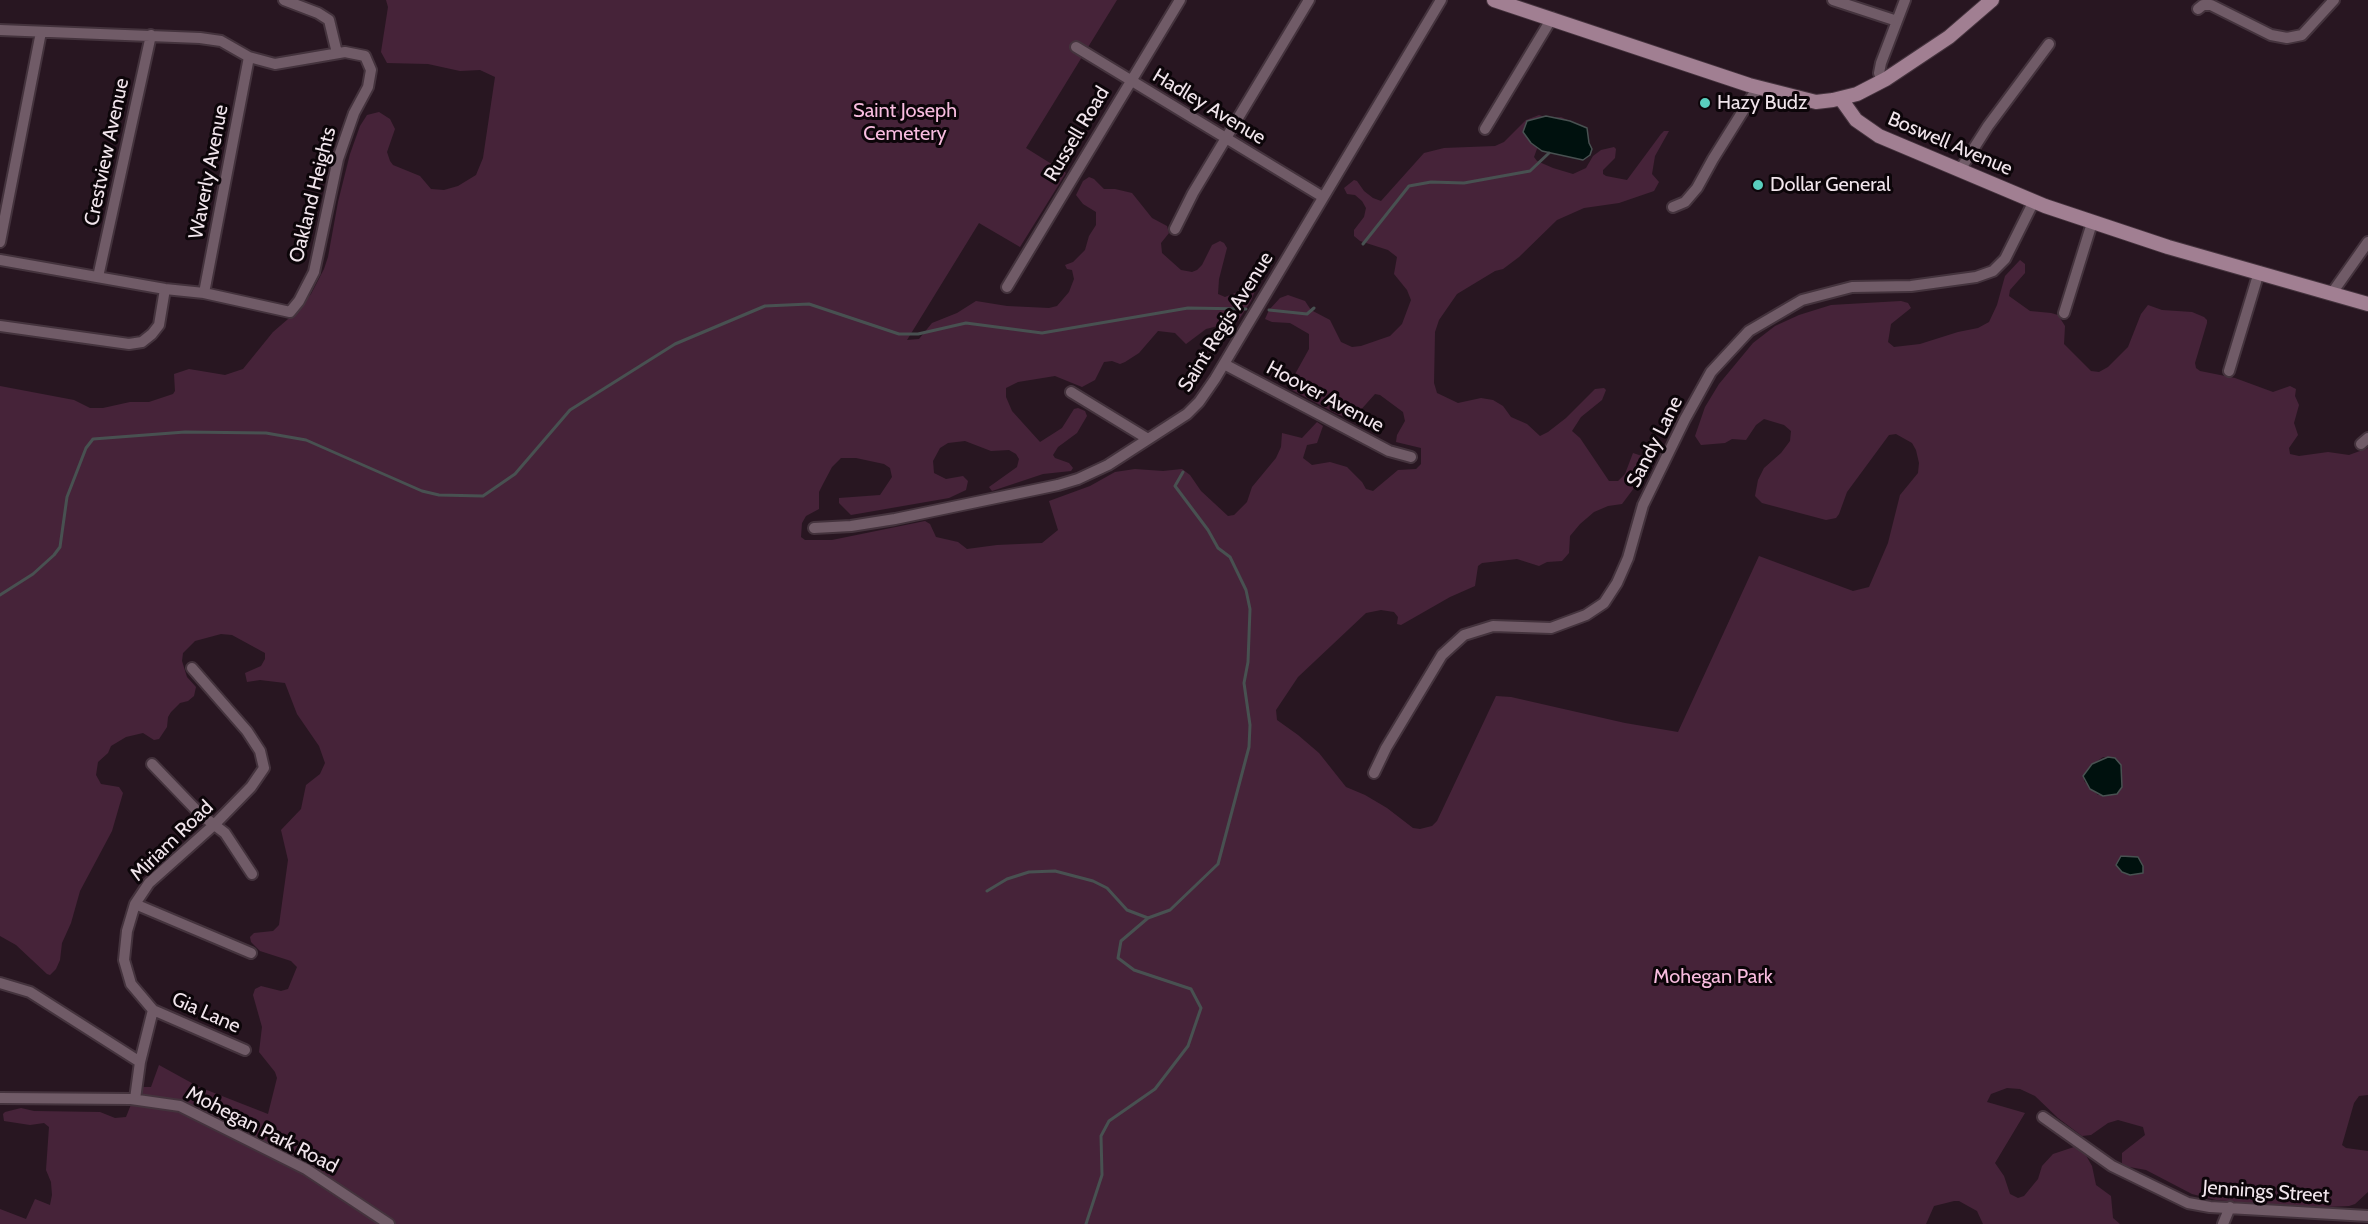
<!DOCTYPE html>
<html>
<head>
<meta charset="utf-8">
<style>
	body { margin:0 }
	canvas { display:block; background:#281621 }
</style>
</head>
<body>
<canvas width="2368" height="1224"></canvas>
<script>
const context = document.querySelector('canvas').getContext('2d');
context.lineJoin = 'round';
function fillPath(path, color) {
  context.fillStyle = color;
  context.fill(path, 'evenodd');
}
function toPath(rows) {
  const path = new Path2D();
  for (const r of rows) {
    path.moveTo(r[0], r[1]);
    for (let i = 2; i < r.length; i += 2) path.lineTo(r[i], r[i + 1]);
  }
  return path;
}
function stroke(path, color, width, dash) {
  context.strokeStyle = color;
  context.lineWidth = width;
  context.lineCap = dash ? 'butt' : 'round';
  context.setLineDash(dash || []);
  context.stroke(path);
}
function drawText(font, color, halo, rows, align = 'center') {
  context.font = font + ' Cabin,sans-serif';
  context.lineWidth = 6;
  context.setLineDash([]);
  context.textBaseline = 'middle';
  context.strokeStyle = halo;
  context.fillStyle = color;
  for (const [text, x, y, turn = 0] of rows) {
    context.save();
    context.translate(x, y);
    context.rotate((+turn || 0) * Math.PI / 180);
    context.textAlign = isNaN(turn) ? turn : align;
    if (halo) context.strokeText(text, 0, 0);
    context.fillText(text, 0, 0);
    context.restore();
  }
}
const green = toPath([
	[386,0,1117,0,1026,148,1066,173,1020,247,979,223,907,340,919,339,932,323,957,313,976,301,1007,306,1049,308,1057,306,1069,292,1074,279,1072,270,1067,269,1065,265,1073,262,1085,250,1089,236,1096,225,1096,212,1083,204,1076,195,1083,181,1089,177,1094,179,1104,189,1115,189,1132,193,1152,218,1167,226,1169,233,1161,243,1162,253,1181,270,1192,272,1197,270,1202,265,1212,245,1220,241,1224,243,1227,248,1219,279,1218,294,1225,297,1253,286,1256,288,1251,301,1238,321,1206,329,1186,344,1175,333,1158,331,1139,353,1125,362,1120,364,1112,361,1104,362,1095,380,1082,387,1055,376,1018,382,1006,388,1006,397,1012,411,1040,442,1062,428,1074,409,1078,408,1085,411,1087,416,1077,433,1058,447,1053,455,1055,458,1069,463,1073,468,1071,471,1043,474,992,491,989,487,1017,467,1019,459,1016,454,1009,450,991,451,965,441,948,443,940,448,933,461,934,473,946,479,963,476,968,481,966,490,949,498,851,515,839,503,839,498,880,495,892,477,890,468,884,464,856,458,841,458,832,467,823,484,819,492,819,509,806,516,802,523,801,537,805,540,832,540,925,521,930,524,936,537,958,542,967,549,997,545,1042,543,1058,530,1049,501,1090,486,1115,472,1135,469,1163,471,1182,469,1190,475,1201,491,1228,516,1234,515,1247,502,1252,487,1276,458,1281,447,1282,433,1302,438,1317,422,1323,426,1317,443,1307,445,1303,458,1312,465,1330,462,1347,467,1362,482,1366,489,1373,491,1398,470,1416,469,1421,464,1421,448,1396,442,1397,435,1405,421,1403,412,1380,395,1375,394,1358,413,1356,418,1350,419,1337,414,1292,390,1289,385,1309,349,1309,334,1290,323,1272,322,1265,319,1269,310,1280,298,1288,295,1305,301,1311,310,1330,320,1341,342,1352,347,1361,346,1390,336,1402,324,1411,300,1407,290,1394,274,1397,257,1388,250,1360,241,1354,236,1354,230,1364,217,1366,208,1362,201,1355,195,1347,194,1344,188,1354,180,1357,181,1364,191,1373,198,1381,201,1424,153,1444,148,1495,146,1504,142,1526,120,1539,115,1548,118,1561,117,1570,121,1538,146,1534,157,1537,161,1553,168,1573,174,1586,168,1593,156,1601,150,1614,147,1616,149,1615,158,1603,170,1603,174,1606,176,1627,180,1661,134,1664,131,1669,131,1655,156,1652,174,1659,182,1654,191,1619,203,1584,208,1557,220,1519,257,1503,269,1495,271,1457,294,1439,320,1435,332,1434,383,1437,393,1458,403,1481,398,1493,400,1503,406,1511,417,1527,424,1540,436,1548,432,1566,418,1595,389,1604,388,1606,390,1602,400,1581,417,1572,431,1580,438,1609,481,1618,481,1625,474,1633,453,1642,456,1645,465,1637,484,1622,504,1608,506,1594,512,1580,524,1570,536,1569,553,1562,561,1547,562,1539,566,1517,559,1482,563,1478,566,1475,586,1450,597,1401,625,1397,624,1398,617,1394,612,1381,610,1366,613,1298,677,1276,710,1277,720,1298,735,1319,753,1346,787,1365,795,1387,808,1413,828,1420,829,1432,826,1437,821,1496,696,1511,697,1625,723,1678,732,1759,556,1853,591,1869,587,1888,543,1900,495,1918,473,1919,463,1916,450,1912,443,1896,434,1889,435,1847,492,1839,514,1836,518,1826,520,1762,503,1755,496,1758,480,1764,468,1781,453,1790,441,1791,431,1784,425,1764,419,1756,425,1746,440,1732,439,1725,443,1701,445,1695,436,1705,407,1719,384,1753,343,1775,326,1799,315,1831,305,1901,301,1908,303,1911,308,1891,324,1888,342,1894,347,1920,344,1958,332,1978,328,1989,322,1997,305,2005,276,2020,260,2025,264,2025,273,2010,290,2009,296,2030,311,2051,313,2058,315,2065,326,2064,344,2091,371,2099,372,2108,367,2128,347,2141,314,2148,305,2162,310,2192,312,2204,317,2207,320,2207,323,2195,363,2196,368,2200,371,2235,378,2273,392,2290,386,2296,389,2295,396,2299,405,2294,423,2298,435,2289,448,2290,454,2299,456,2328,452,2349,455,2368,448,2368,1095,2359,1096,2354,1103,2342,1145,2346,1148,2368,1151,2368,1192,2355,1204,2349,1206,2304,1208,2216,1200,2192,1194,2146,1170,2124,1166,2122,1163,2122,1153,2145,1135,2143,1127,2118,1120,2108,1123,2091,1135,2082,1136,2058,1118,2035,1096,2020,1089,2007,1088,1991,1094,1987,1102,2025,1113,1995,1163,2004,1176,2010,1194,2018,1198,2024,1196,2038,1179,2042,1166,2053,1154,2074,1147,2084,1152,2092,1166,2096,1185,2111,1196,2113,1218,2120,1224,1983,1224,1977,1211,1959,1201,1954,1201,1934,1206,1926,1224,0,1224,0,1209,26,1219,35,1199,50,1205,52,1195,51,1182,46,1170,49,1127,44,1123,30,1125,4,1121,3,1114,5,1112,21,1108,34,1111,100,1112,115,1118,126,1117,138,1087,151,1087,159,1065,199,1087,268,1114,277,1078,275,1072,259,1052,262,1027,253,995,255,989,261,986,281,991,288,989,297,967,291,961,260,951,251,942,250,937,254,933,273,931,279,925,288,860,281,830,301,809,306,785,320,774,325,763,319,746,297,714,285,683,260,680,247,682,245,673,261,666,265,659,265,653,232,635,221,634,195,641,183,653,182,661,187,677,196,687,194,696,188,701,180,703,171,712,168,717,167,727,159,739,154,740,143,733,126,737,111,746,108,753,98,762,96,775,101,784,119,787,123,793,112,831,80,891,71,923,62,943,60,960,56,969,50,975,47,974,16,945,0,936,0,386,74,400,90,408,103,408,130,402,149,402,173,394,175,391,174,374,189,369,225,375,243,369,273,332,295,313,311,294,324,269,328,257,338,202,350,154,360,126,367,115,379,112,390,119,395,129,387,152,390,161,393,165,420,176,431,189,444,190,458,186,476,175,483,158,495,77,480,70,460,71,428,64,387,63,381,52,388,7],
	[2103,757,2108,757,2122,769,2122,787,2117,794,2098,795,2084,781,2084,774,2090,766]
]);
const water = toPath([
	[1546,116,1570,121,1587,128,1589,143,1592,149,1590,155,1583,160,1542,151,1531,143,1523,132,1527,121,1546,116],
	[2108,757,2115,758,2121,765,2122,787,2117,794,2103,796,2090,789,2083,776,2092,764,2108,757],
	[2121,856,2138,857,2143,866,2143,873,2130,875,2122,872,2116,865,2121,856]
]);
const stream = toPath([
	[1363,244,1409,186,1431,182,1464,183,1530,171,1549,153],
	[1269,310,1307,314,1314,308],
	[0,595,33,574,54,555,60,547,67,497,86,448,93,439,185,432,266,433,306,440,422,491,439,495,483,496,515,474,570,410,675,344,765,306,809,304,899,334,918,334,966,323,1042,333,1188,308,1246,309],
	[987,891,1007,879,1029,872,1055,871,1093,881,1107,888,1127,910,1148,918],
	[1086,1224,1102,1175,1101,1136,1109,1121,1155,1089,1188,1046,1201,1008,1191,989,1134,970,1118,958,1121,941,1148,918,1170,910,1218,864,1249,747,1250,725,1244,683,1248,662,1250,609,1246,590,1230,557,1218,548,1208,530,1175,486,1183,472]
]);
const street = toPath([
	[284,0,318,13,329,20,337,53],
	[1833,0,1897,21],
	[2198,9,2203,5,2211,5,2271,35,2287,38,2302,35,2334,0],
	[0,30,200,38,221,41,249,57,275,64,345,52,365,56,371,70,368,87,354,113,338,159,314,272,299,301,290,312,204,293,165,289,0,260],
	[1076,47,1323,197],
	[1882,81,1879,73,1881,63,1905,0],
	[1485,129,1552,18],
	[1960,170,1988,126,2049,44],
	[1673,207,1685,202,1697,188,1713,159,1758,87],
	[1175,229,1193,193,1309,0],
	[0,242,41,32],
	[98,277,151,35],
	[1007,287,1180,0],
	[204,293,249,57],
	[2332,293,2368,242],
	[2064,313,2092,223],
	[0,326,129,344,142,342,152,334,159,325,165,289],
	[1224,364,1389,451,1411,457],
	[2229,371,2259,272],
	[1071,392,1148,439],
	[2361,444,2368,438],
	[814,528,851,526,895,519,1058,485,1078,479,1108,465,1187,414,1199,402,1215,379,1441,0],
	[152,764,200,814,225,833,252,874],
	[1374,773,1386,748,1442,655,1464,635,1493,626,1551,628,1586,615,1604,603,1617,583,1628,558,1643,505,1685,419,1711,372,1749,331,1802,300,1852,287,1911,286,1976,277,1993,271,2005,259,2034,201],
	[135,904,251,953],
	[0,983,30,992,140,1062],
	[153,1010,245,1050],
	[0,1098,131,1099,180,1106,306,1169,389,1224],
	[135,1099,140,1062,153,1010,131,984,124,960,127,931,135,904,149,883,215,824,251,787,264,768,260,751,247,731,192,668],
	[2043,1117,2112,1166,2188,1203,2210,1207,2368,1216],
	[2223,1224,2230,1207]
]);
const secondary = toPath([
	[1494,0,1749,85,1816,102,1833,100,1857,94,1886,79,1949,37,1992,0],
	[1841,99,1856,120,1879,136,2045,206,2168,247,2368,304]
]);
const markers = [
	[1705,103,6,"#59cebe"],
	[1758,185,6,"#59cebe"]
];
const poiNames = [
	["Hazy Budz",1717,103],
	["Dollar General",1770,185]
];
const streetNames = [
	["Hadley Avenue",1209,107,31],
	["Russell Road",1077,134,-59],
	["Boswell Avenue",1950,144,23],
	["Crestview Avenue",107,152,-78],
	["Waverly Avenue",209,172,-79],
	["Oakland Heights",313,195,-76],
	["Saint Regis Avenue",1226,322,-58],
	["Hoover Avenue",1325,397,28],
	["Sandy Lane",1655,442,-63],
	["Miriam Road",172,841,-44],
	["Gia Lane",206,1013,24],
	["Mohegan Park Road",262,1130,27],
	["Jennings Street",2266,1192,4]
];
const parkNames = [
	["Saint Joseph",905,111],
	["Cemetery",905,134],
	["Mohegan Park",1713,977]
];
fillPath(green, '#462339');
fillPath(water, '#00110e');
stroke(water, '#485151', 1.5);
stroke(stream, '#485151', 3);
stroke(street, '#44333d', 14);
stroke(secondary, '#44333d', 16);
stroke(street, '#705b67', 10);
stroke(secondary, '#a17f92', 14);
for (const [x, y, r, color] of markers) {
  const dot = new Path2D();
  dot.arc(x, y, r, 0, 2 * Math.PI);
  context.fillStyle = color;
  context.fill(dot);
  stroke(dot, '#0c0509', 2);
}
drawText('20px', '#f1e5ec', '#0c0509', poiNames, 'left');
drawText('20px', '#f1e5ec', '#0c0509', streetNames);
drawText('20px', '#f8bcdf', '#0c0509', parkNames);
</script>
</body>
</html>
